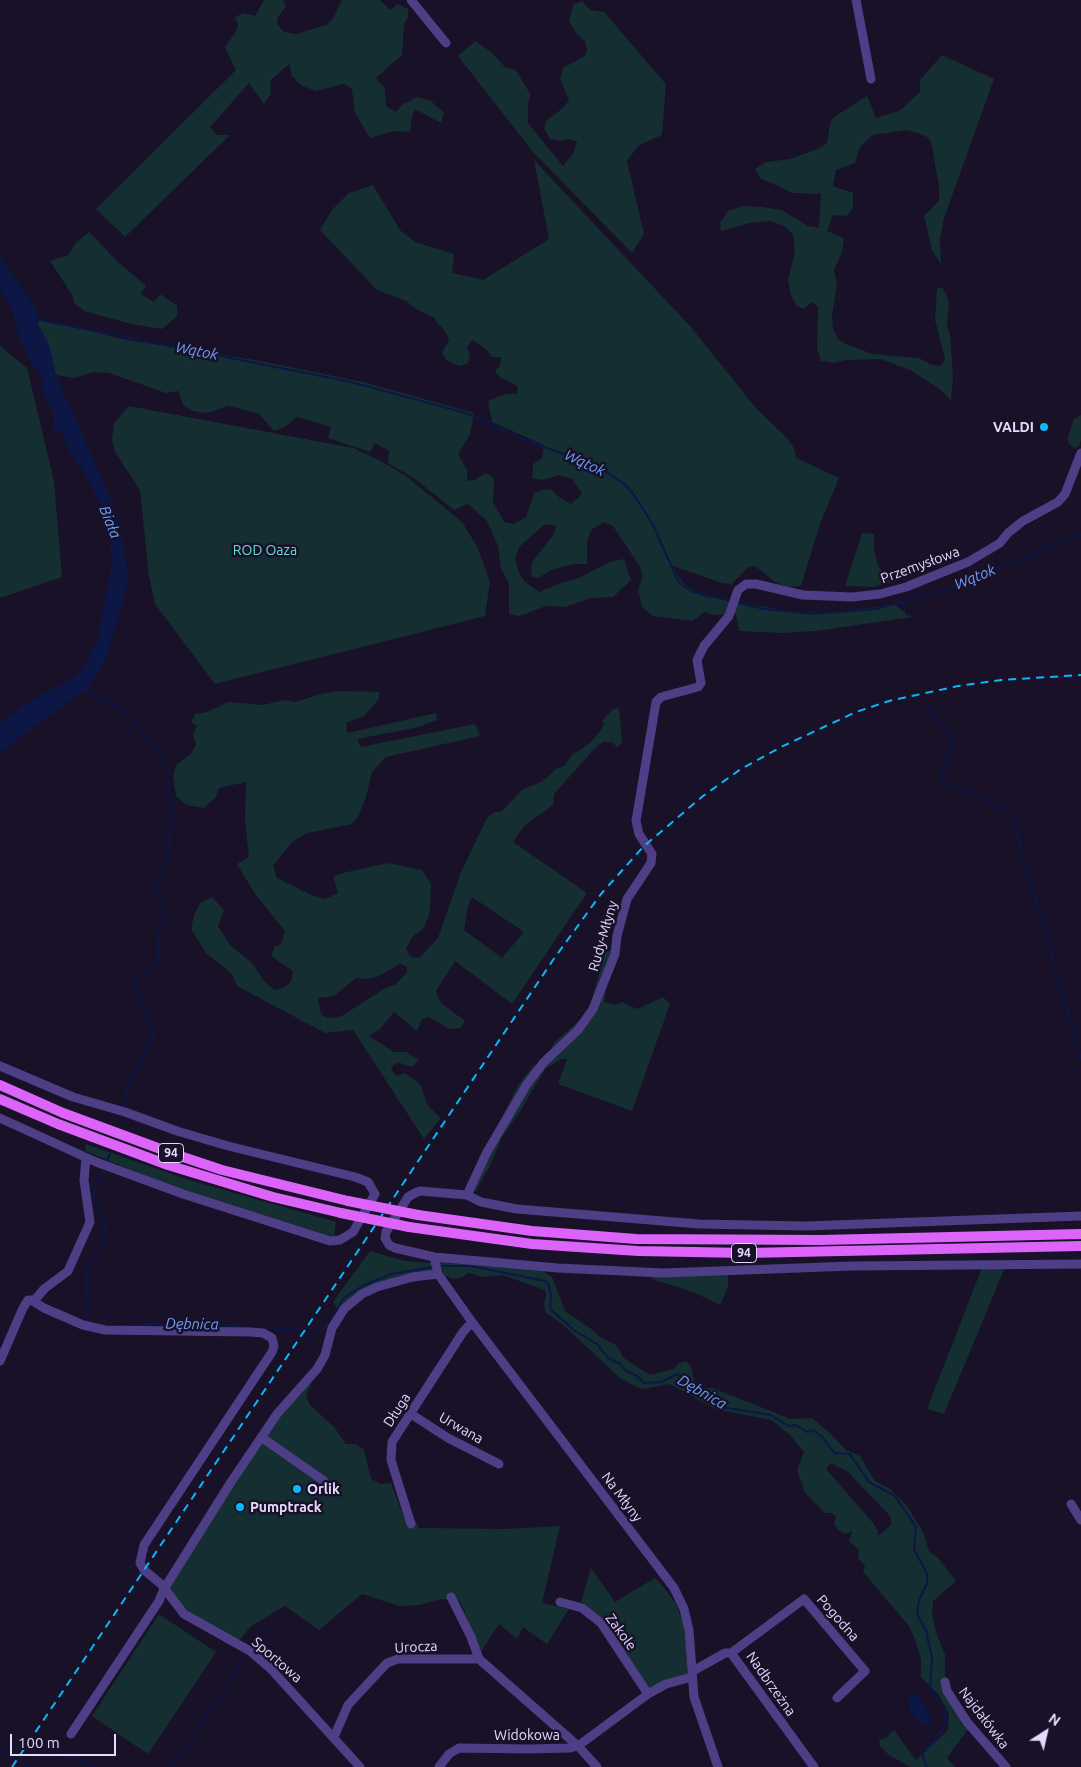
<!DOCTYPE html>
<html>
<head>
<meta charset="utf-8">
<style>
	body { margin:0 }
	#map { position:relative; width:1081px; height:1767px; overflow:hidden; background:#191128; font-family:Ubuntu,sans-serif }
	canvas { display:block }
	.north { position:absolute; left:1021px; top:1707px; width:50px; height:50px; -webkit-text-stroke:4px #191128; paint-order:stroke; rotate:35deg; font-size:14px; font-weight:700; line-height:20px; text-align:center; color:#e4dafe }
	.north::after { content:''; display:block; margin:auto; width:18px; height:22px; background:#e4dafe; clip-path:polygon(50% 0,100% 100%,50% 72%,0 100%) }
	.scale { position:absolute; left:10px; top:1734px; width:106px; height:22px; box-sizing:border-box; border:2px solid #e4dafe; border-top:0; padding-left:6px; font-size:15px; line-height:18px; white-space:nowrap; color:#e4dafe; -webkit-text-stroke:4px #191128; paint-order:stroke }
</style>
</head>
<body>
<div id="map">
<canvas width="1081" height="1767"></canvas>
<div class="north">N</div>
<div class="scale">100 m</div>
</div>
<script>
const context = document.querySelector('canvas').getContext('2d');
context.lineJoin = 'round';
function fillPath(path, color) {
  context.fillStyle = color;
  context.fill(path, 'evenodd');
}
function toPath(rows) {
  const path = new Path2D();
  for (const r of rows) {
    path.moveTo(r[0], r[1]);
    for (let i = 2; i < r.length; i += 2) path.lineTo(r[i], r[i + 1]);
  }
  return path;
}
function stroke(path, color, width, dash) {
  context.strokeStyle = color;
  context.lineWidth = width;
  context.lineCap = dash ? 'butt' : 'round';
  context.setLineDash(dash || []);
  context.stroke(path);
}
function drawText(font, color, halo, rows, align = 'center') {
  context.font = font + ' Ubuntu,sans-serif';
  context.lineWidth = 5;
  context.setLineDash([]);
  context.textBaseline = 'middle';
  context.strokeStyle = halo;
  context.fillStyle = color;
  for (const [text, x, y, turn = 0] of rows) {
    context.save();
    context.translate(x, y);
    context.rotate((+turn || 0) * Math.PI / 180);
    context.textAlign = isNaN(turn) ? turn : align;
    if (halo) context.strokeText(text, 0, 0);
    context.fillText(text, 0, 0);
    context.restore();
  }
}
const green = toPath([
	[264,0,283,0,286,6,278,17,277,24,284,32,296,34,326,25,333,19,342,0,380,0,390,10,398,4,408,9,408,17,404,25,402,55,376,78,385,88,386,106,396,112,403,104,417,97,431,101,444,113,441,123,415,109,412,116,410,132,394,131,370,138,355,113,352,89,344,84,316,91,302,86,292,76,289,64,270,81,271,93,264,104,249,83,210,127,217,135,230,135,125,237,96,209,236,70,225,47,236,32,238,23,235,18,242,13,255,16],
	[582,1,590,10,604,12,666,84,662,135,639,145,627,161,644,234,632,253,533,152,458,56,475,41,490,51,505,67,516,70,531,95,528,103,528,123,563,166,573,154,577,142,570,139,560,141,550,139,544,128,547,120,563,108,569,100,560,79,563,68,585,56,587,49,585,41,577,34,569,21,573,5],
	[942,55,994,79,944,218,940,240,941,264,932,250,924,216,939,201,939,187,932,146,929,138,918,133,907,130,873,135,860,147,855,163,836,170,833,186,853,193,853,207,847,216,833,215,827,231,844,238,842,252,834,270,837,284,832,316,833,329,839,340,848,345,873,354,919,358,932,365,941,366,945,359,935,320,937,288,943,288,949,301,947,324,950,335,953,377,951,401,941,390,912,371,881,359,845,360,834,363,821,361,817,349,818,307,812,302,803,309,796,305,791,295,788,280,795,251,793,235,786,227,771,221,749,223,721,231,720,223,728,211,742,206,762,207,782,210,808,226,819,228,821,194,793,193,760,178,755,169,766,162,790,159,820,148,827,143,830,123,834,117,867,96,876,118,899,111,920,92,920,80],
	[534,160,690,326,756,408,787,438,794,448,796,458,839,478,819,527,801,586,787,587,775,582,755,566,748,567,732,584,722,583,673,566,679,578,685,585,703,596,794,612,827,613,895,605,912,617,816,631,781,633,739,631,736,614,715,615,704,612,693,621,653,616,642,607,638,589,643,576,640,567,613,526,604,522,591,530,587,542,587,564,573,564,551,570,538,578,531,576,532,562,554,534,556,526,545,524,519,547,515,559,518,570,524,581,539,592,564,582,579,578,609,562,624,559,631,580,613,597,591,598,565,607,546,606,520,616,509,614,509,583,501,569,498,546,487,521,468,504,454,510,415,479,388,463,389,451,375,443,370,452,328,438,331,427,297,417,285,427,274,431,259,414,246,410,228,406,207,413,193,411,183,405,178,391,166,393,109,373,93,372,75,378,56,375,49,345,39,328,36,318,127,340,255,360,363,382,474,413,470,434,458,454,467,470,467,481,475,480,485,473,494,478,493,502,504,522,514,524,526,517,534,493,545,489,552,490,560,498,571,504,582,494,572,479,559,475,542,480,532,478,533,464,542,458,544,445,492,422,488,401,505,394,517,394,518,386,500,377,495,371,500,365,501,357,492,357,485,348,472,340,467,347,470,355,468,363,459,366,446,360,442,352,449,341,447,334,433,317,416,309,406,301,377,290,320,230,332,210,349,193,373,185,400,230,415,242,454,254,452,273,483,280,549,239],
	[89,232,118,262,146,286,141,294,154,302,160,294,177,306,177,316,162,329,131,324,84,311,74,303,73,296,50,261,68,255,75,244],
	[0,346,27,368,54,481,62,577,0,598],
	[129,406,353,448,381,461,406,476,462,522,477,546,490,582,485,616,215,684,155,604,149,577,140,490,115,452,112,441,114,423],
	[1081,415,1081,440,1079,446,1074,448,1068,443,1068,437,1074,419],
	[862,533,874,534,874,550,877,562,882,573,891,582,874,587,845,586],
	[339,691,379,692,379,699,364,716,346,723,347,733,436,713,437,720,415,728,357,739,361,747,475,724,480,736,386,757,372,772,366,797,358,817,352,824,308,833,293,841,273,866,277,878,311,895,325,899,338,893,333,876,347,872,388,863,422,870,431,884,430,912,424,928,412,937,406,949,411,957,419,958,438,938,461,872,487,818,494,812,501,812,522,790,543,781,557,768,564,766,572,755,590,743,602,729,604,724,602,721,612,710,619,708,622,743,617,747,612,742,603,742,595,748,554,794,553,805,524,826,513,842,587,893,512,1004,455,961,436,991,441,1003,465,1021,460,1028,450,1029,429,1017,422,1019,417,1031,394,1012,380,1029,369,1036,394,1052,406,1052,419,1060,412,1067,400,1063,394,1064,391,1069,396,1076,405,1073,420,1084,428,1106,441,1118,424,1139,353,1030,325,1033,237,986,232,974,206,953,191,929,194,915,201,902,212,897,224,910,218,926,230,945,253,964,264,981,275,990,285,987,291,981,293,971,271,956,275,946,281,945,285,931,255,894,237,864,249,857,245,821,246,782,219,788,215,798,204,808,186,805,176,796,173,775,177,764,190,755,196,745,193,733,197,726,191,722,195,714,207,712,228,702,263,705,284,700,295,702,321,694],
	[472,897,524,932,502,958,464,930,468,906],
	[400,964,407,966,407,972,396,984,384,989,340,1017,327,1018,321,1014,318,998,334,996,356,978,367,979,377,977],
	[614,948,604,1002,615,1005,622,1002,637,1009,663,997,670,1004,632,1111,558,1084,567,1059,561,1059,545,1069,521,1110,502,1137,490,1166,475,1192,471,1189,493,1136,518,1085,534,1065,540,1065,554,1052,551,1047,556,1041,583,1017,591,1002,605,953],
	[86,1144,186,1179,336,1222,334,1238,240,1210,161,1182,85,1151],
	[370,1251,405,1261,431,1263,432,1272,411,1275,339,1309,336,1307,333,1302],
	[443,1259,541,1270,552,1277,565,1311,590,1328,601,1338,616,1345,624,1358,642,1370,650,1375,674,1369,678,1364,686,1361,691,1366,694,1381,701,1388,713,1388,791,1419,812,1418,830,1433,846,1450,860,1456,875,1481,890,1489,907,1506,923,1532,929,1551,939,1559,956,1581,933,1601,932,1613,936,1632,945,1655,945,1684,968,1729,947,1758,955,1767,910,1767,889,1755,880,1746,879,1740,886,1738,894,1730,916,1760,948,1730,949,1714,939,1695,921,1677,921,1660,915,1639,909,1626,863,1572,865,1566,858,1558,859,1550,849,1541,852,1531,846,1534,838,1530,834,1524,836,1517,832,1513,825,1513,805,1493,797,1470,804,1452,790,1435,771,1420,715,1409,670,1384,642,1389,633,1385,621,1379,562,1324,546,1313,544,1303,546,1296,545,1290,502,1275,484,1277,468,1273,463,1277,453,1279,444,1275,440,1263],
	[830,1463,847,1471,891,1517,891,1524,887,1529,877,1536,878,1531,873,1523,826,1469],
	[983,1265,1006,1265,944,1414,927,1409],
	[728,1272,728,1287,720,1305,693,1292,652,1279,652,1273],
	[316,1373,306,1395,310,1405,335,1428,346,1444,356,1444,364,1450,371,1479,381,1484,391,1483,404,1518,413,1516,419,1528,506,1529,560,1526,542,1603,569,1609,547,1644,523,1627,517,1639,499,1624,481,1652,460,1601,442,1599,419,1605,399,1606,362,1594,319,1630,285,1606,251,1626,238,1642,182,1608,169,1590,170,1585,270,1428],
	[591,1568,615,1602,655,1578,661,1584,676,1604,684,1624,688,1675,653,1689,645,1687,599,1618,581,1602],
	[159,1614,216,1652,148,1754,92,1716]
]);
const water = toPath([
	[0,256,37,311,38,324,49,345,56,375,117,513,128,572,126,589,107,657,93,681,87,689,0,752,0,724,28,702,75,677,86,663,98,639,112,563,108,528,101,506,80,465,70,453,60,431,52,428,55,416,41,389,43,375,33,366,25,350,17,331,12,309,0,290],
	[912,1693,919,1697,932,1720,930,1724,918,1722,911,1713,908,1699]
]);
const stream = toPath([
	[35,319,351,382,466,413,528,441,599,467,623,483,632,492,652,523,679,583,693,592,731,601],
	[903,602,907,615],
	[738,603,765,609,814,614,876,609,945,589,1081,535],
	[87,688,99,700,114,705,132,718,158,752,167,769,171,804,169,850,155,886,156,893,166,912,165,921,158,935,158,962,150,973,139,976,135,985,153,1032,153,1037,128,1086,125,1107],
	[929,709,952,737,954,744,941,777,943,781,1006,809,1011,814,1081,1058],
	[121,1123,123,1117],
	[106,1163,110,1154],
	[440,1266,471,1266,545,1281,548,1283,551,1295,550,1309,575,1331,597,1344,608,1358,619,1363,626,1371,637,1376,644,1383,662,1382,677,1374,721,1407,771,1415,788,1426,796,1425,807,1432,814,1430,824,1439,834,1453,850,1454,869,1482,895,1496,916,1527,914,1549,927,1574,927,1583,919,1600,917,1614,926,1631,932,1657,930,1691,943,1705,946,1714,944,1728,922,1754,927,1767],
	[89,1323,85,1315,88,1266,100,1249,106,1228,98,1206,93,1201,96,1185,103,1171],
	[130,1326,151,1324,225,1325,270,1330,293,1328,313,1335,325,1327,344,1298,362,1286,391,1274,433,1267],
	[255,1646,270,1630],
	[0,1749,25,1766],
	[66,1753,93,1767],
	[25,1767,56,1749],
	[172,1767,246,1656]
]);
const minor = toPath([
	[411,0,446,43],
	[856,0,871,79],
	[0,1066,73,1097,125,1112,177,1131,228,1146,355,1177,368,1182,375,1194,353,1232,340,1240,330,1241,183,1194,96,1162,0,1118],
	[467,1195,481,1202,517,1209,699,1224,806,1226,1081,1216],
	[434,1257,558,1268,664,1273,852,1266,1081,1264],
	[34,1301,44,1289,68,1271,90,1222,84,1180,86,1158],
	[0,1361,23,1308,28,1300,31,1300,44,1308,83,1325,105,1330,250,1332,263,1333,272,1338,274,1346,272,1352,144,1545,140,1563,144,1570,161,1584,184,1614,250,1651,270,1668,360,1767],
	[411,1414,448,1438,499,1464],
	[261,1437,324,1481],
	[1071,1504,1081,1520],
	[411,1524,391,1460,392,1442,463,1332,472,1322],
	[451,1597,471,1637,479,1659,578,1746,597,1767],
	[560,1602,582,1608,601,1623,648,1694],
	[731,1653,804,1599,865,1671,837,1698],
	[693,1671,725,1653,731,1653,814,1767],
	[945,1682,947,1691,967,1722,1006,1767],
	[71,1734,159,1601,164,1589,231,1482,277,1414,317,1369,325,1355,332,1328,344,1309,362,1294,377,1287,413,1277,438,1274],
	[334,1737,348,1705,387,1663,398,1659,479,1659],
	[439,1767,449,1754,459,1748,529,1749,570,1748,578,1746,648,1694,666,1684,692,1677],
	[718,1767,694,1697,689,1630,684,1609,674,1588,472,1322,438,1274,434,1257,395,1248,389,1245,385,1238,386,1232,408,1197,415,1193,420,1191,467,1195,487,1152,527,1084,544,1062,578,1030,593,1009,615,954,617,936,627,899,651,863,652,854,639,834,636,821,656,702,661,697,698,687,701,683,697,660,704,646,729,616,738,590,746,584,756,584,803,595,852,597,880,594,906,587,968,562,1000,543,1008,533,1023,521,1058,502,1065,494,1081,453]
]);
const major = toPath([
	[0,1085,63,1113,174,1154,222,1170,348,1201],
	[0,1099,58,1124,168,1165,273,1197,341,1213],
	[418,1215,532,1231,636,1239,821,1240,1081,1234],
	[409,1227,532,1244,638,1251,747,1253,1081,1246]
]);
const rail = toPath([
	[12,1767,553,960,601,894,643,847,703,796,741,769,781,747,856,712,889,701,958,686,1001,680,1081,675]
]);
const majorBridge = toPath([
	[348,1201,418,1215],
	[341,1213,409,1227]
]);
const markers = [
	[1044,427,5,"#0cb8f8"],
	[297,1489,5,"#0cb8f8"],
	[240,1507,5,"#0cb8f8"]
];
const shields = [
	[171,1153,25],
	[744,1253,25]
];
const shieldNames = [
	["94",171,1153],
	["94",744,1253]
];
const poiNames = [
	["VALDI",1034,427,"right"],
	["Orlik",307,1489],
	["Pumptrack",250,1507]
];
const parkNames = [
	["ROD Oaza",265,550]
];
const streetNames = [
	["Przemysłowa",920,565,-20],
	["Rudy-Młyny",603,936,-74],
	["Długa",397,1410,-57],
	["Urwana",461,1428,30],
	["Na Młyny",622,1497,53],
	["Pogodna",838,1618,49],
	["Zakole",621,1632,54],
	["Urocza",416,1647,-3],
	["Sportowa",277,1660,41],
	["Nadbrzeżna",771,1684,55],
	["Najdałówka",984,1718,53],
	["Widokowa",527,1735]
];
const waterNames = [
	["Wątok",197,351,11],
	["Wątok",585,463,25],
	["Biała",110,522,68],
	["Wątok",975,577,-22],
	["Dębnica",192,1324,1],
	["Dębnica",702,1392,30]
];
fillPath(green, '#142e32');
fillPath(water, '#0c1746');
stroke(stream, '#0c1746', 2);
stroke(minor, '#4d3e86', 9);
stroke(major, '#dc64fa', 10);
stroke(rail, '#0cb8f8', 2, [8, 6]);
stroke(majorBridge, '#dc64fa', 10);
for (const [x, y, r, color] of markers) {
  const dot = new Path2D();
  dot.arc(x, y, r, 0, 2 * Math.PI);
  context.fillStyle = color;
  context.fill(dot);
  stroke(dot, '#191128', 2);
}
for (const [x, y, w] of shields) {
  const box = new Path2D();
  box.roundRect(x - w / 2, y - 9.5, w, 19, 4);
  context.fillStyle = '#191128';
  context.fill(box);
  stroke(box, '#e4dafe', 1);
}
drawText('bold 12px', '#e4dafe', null, shieldNames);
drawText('bold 14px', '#e4dafe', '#191128', poiNames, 'left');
drawText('14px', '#66ddd4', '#191128', parkNames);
drawText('14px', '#e4dafe', '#191128', streetNames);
drawText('italic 15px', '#6b9ffb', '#191128', waterNames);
</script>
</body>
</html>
